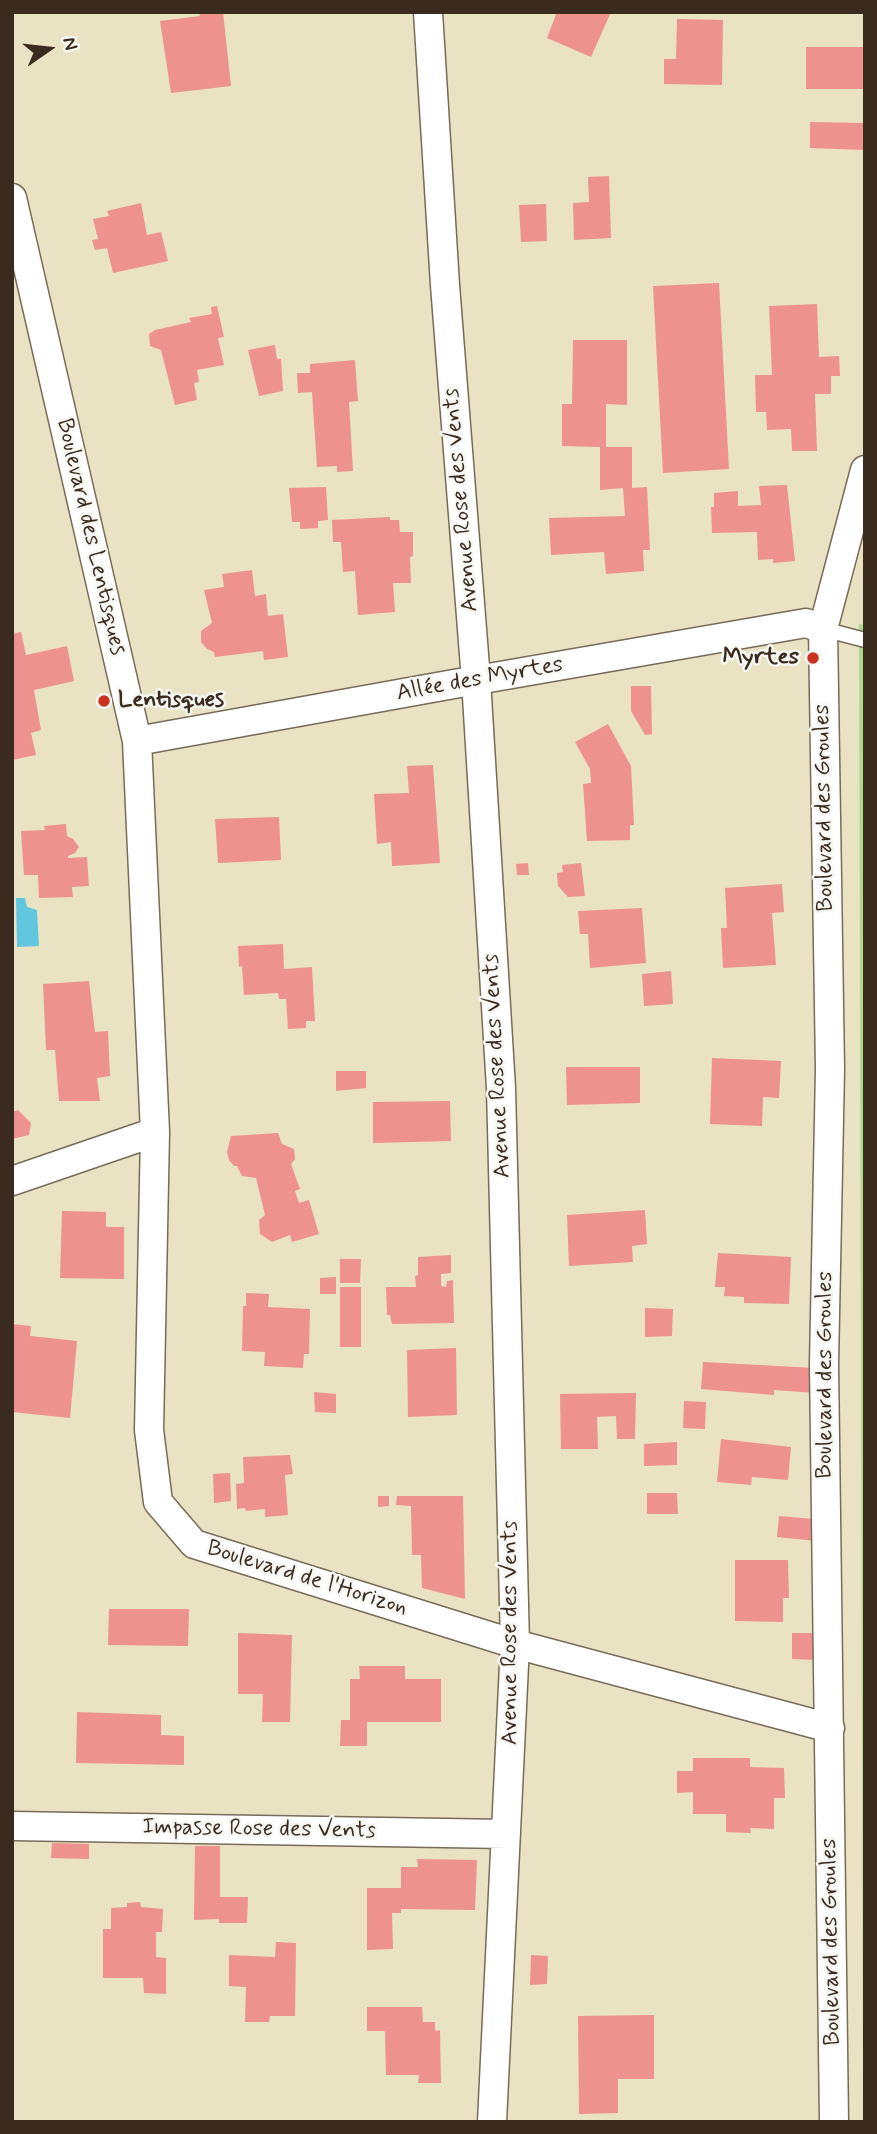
<!DOCTYPE html>
<html>
<head>
<meta charset="utf-8">
<style>
	body { margin:0 }
	#map { position:relative; width:877px; height:2134px; overflow:hidden; background:#e9e3c3; font-family:Mynerve,sans-serif }
	canvas { display:block }
	.frame { position:absolute; inset:0; border:14px solid #3b2a1e; pointer-events:none }
	.north { position:absolute; left:14px; top:14px; width:70px; height:70px; -webkit-text-stroke:5px #f6f6f2; paint-order:stroke; rotate:76deg; font-size:19px; font-weight:700; line-height:28px; text-align:center; color:#3b2a1e }
	.north::after { content:''; display:block; margin:auto; width:24px; height:32px; background:#3b2a1e; clip-path:polygon(50% 0,100% 100%,50% 72%,0 100%) }
</style>
</head>
<body>
<div id="map">
<canvas width="877" height="2134"></canvas>
<div class="frame"></div>
<div class="north">N</div>
</div>
<script>
const context = document.querySelector('canvas').getContext('2d');
context.lineJoin = 'round';
function fillPath(path, color) {
  context.fillStyle = color;
  context.fill(path, 'evenodd');
}
function toPath(rows) {
  const path = new Path2D();
  for (const r of rows) {
    path.moveTo(r[0], r[1]);
    for (let i = 2; i < r.length; i += 2) path.lineTo(r[i], r[i + 1]);
  }
  return path;
}
function stroke(path, color, width, dash) {
  context.strokeStyle = color;
  context.lineWidth = width;
  context.lineCap = dash ? 'butt' : 'round';
  context.setLineDash(dash || []);
  context.stroke(path);
}
function drawText(font, color, halo, rows, align = 'center') {
  context.font = font + ' Mynerve,sans-serif';
  context.lineWidth = 5;
  context.setLineDash([]);
  context.textBaseline = 'middle';
  context.strokeStyle = halo;
  context.fillStyle = color;
  for (const [text, x, y, turn = 0] of rows) {
    context.save();
    context.translate(x, y);
    context.rotate((+turn || 0) * Math.PI / 180);
    context.textAlign = isNaN(turn) ? turn : align;
    if (halo) context.strokeText(text, 0, 0);
    context.fillText(text, 0, 0);
    context.restore();
  }
}
const green = toPath([
	[859,624,865,625,865,2122,863,2122]
]);
const water = toPath([
	[16,898,25,898,27,907,37,910,39,946,17,947]
]);
const building = toPath([
	[199,12,223,12,231,86,171,93,160,21,200,16],
	[557,12,611,12,591,57,547,38],
	[677,19,723,20,722,85,664,84,664,59,676,59],
	[806,47,865,47,865,89,806,89],
	[810,122,865,123,864,150,810,148],
	[609,176,611,238,574,240,573,203,589,202,588,177],
	[141,203,147,235,161,232,168,261,113,273,107,248,95,250,92,240,98,239,93,219,109,216,107,211],
	[546,204,547,241,521,242,519,205],
	[719,283,729,469,663,473,653,286],
	[817,304,819,357,839,356,840,376,831,376,831,394,815,394,817,451,792,451,791,429,767,430,766,412,756,412,755,375,772,375,769,306],
	[217,306,224,337,218,338,224,365,197,370,199,382,194,383,197,400,175,405,161,350,150,346,149,334,155,330,191,322,189,318,212,314,211,307],
	[573,340,627,340,627,405,606,404,606,447,632,447,632,488,647,487,650,550,643,550,644,571,606,574,604,552,551,555,549,518,625,516,623,488,600,490,600,447,562,446,562,404,572,404],
	[275,345,277,359,281,359,283,391,259,396,248,350],
	[355,360,358,401,349,402,353,471,337,472,337,466,317,467,312,392,298,393,297,373,310,373,310,364],
	[787,485,795,561,773,563,773,559,758,560,757,532,712,533,711,507,714,507,714,493,738,491,738,506,761,505,759,486],
	[326,487,328,520,318,521,318,528,300,529,300,522,292,522,289,488],
	[390,517,390,520,399,520,400,532,413,532,413,556,410,557,411,583,393,583,395,612,358,615,355,571,343,572,341,542,333,542,332,520],
	[252,570,255,596,266,594,268,616,283,614,288,657,264,660,263,651,215,657,214,652,207,649,201,642,201,631,212,623,204,590,224,587,222,574],
	[21,632,26,655,67,646,74,681,34,690,41,730,31,733,36,755,12,760,12,634],
	[631,686,651,686,652,734,645,735,631,711],
	[608,724,631,766,634,825,630,825,630,840,587,841,583,784,591,783,590,769,575,742],
	[433,765,440,863,392,866,391,842,377,844,374,794,409,793,407,766],
	[279,817,281,860,218,863,215,819],
	[66,824,67,836,73,839,79,847,75,853,68,856,68,858,87,857,89,886,72,887,73,897,39,898,38,875,24,875,21,831,45,830,44,826],
	[528,863,529,875,517,875,516,864],
	[581,863,585,896,568,897,558,886,557,873,563,872,562,865],
	[782,884,784,912,772,913,776,965,723,968,721,928,727,928,725,888],
	[642,908,646,963,590,968,588,934,580,934,578,911],
	[283,944,284,969,312,967,315,1021,306,1021,306,1028,288,1029,286,999,279,999,278,993,244,995,242,966,239,967,238,946],
	[671,971,673,1004,644,1006,642,974],
	[89,981,95,1032,108,1031,110,1076,97,1078,100,1101,59,1101,55,1050,46,1050,43,984],
	[712,1058,781,1061,779,1098,763,1097,762,1126,710,1124],
	[566,1067,640,1067,640,1103,567,1105],
	[336,1071,366,1071,366,1088,336,1091],
	[450,1101,451,1141,373,1143,373,1102],
	[18,1110,31,1123,29,1135,12,1139,12,1112],
	[278,1133,282,1144,294,1149,295,1159,291,1164,300,1189,295,1191,299,1203,309,1200,319,1234,292,1242,290,1235,272,1242,260,1234,259,1220,265,1215,256,1178,242,1176,237,1166,234,1166,229,1160,227,1152,231,1136],
	[645,1210,647,1244,632,1246,633,1262,569,1266,567,1215],
	[62,1211,106,1212,106,1227,124,1227,124,1279,60,1278],
	[718,1253,791,1257,789,1304,744,1303,744,1297,724,1296,725,1287,715,1287],
	[451,1255,451,1273,441,1274,441,1286,446,1287,447,1281,453,1280,454,1323,392,1324,390,1315,387,1315,386,1287,416,1287,415,1276,418,1275,418,1257],
	[340,1259,361,1259,360,1283,340,1283],
	[336,1277,336,1294,320,1294,320,1278],
	[340,1287,361,1287,361,1347,340,1347],
	[246,1293,269,1294,268,1307,310,1309,309,1354,304,1354,303,1368,264,1366,265,1352,242,1351,243,1306,246,1306],
	[645,1308,673,1309,672,1336,645,1337],
	[12,1324,31,1326,30,1336,77,1341,70,1418,12,1412],
	[456,1348,457,1415,408,1417,407,1350],
	[703,1362,816,1368,815,1393,774,1390,774,1395,701,1389],
	[314,1392,336,1394,336,1413,315,1412],
	[636,1393,635,1439,617,1439,616,1416,597,1417,598,1449,561,1449,560,1394],
	[684,1401,706,1402,705,1429,683,1428],
	[721,1439,791,1447,788,1480,752,1477,751,1485,717,1482],
	[677,1442,677,1465,644,1466,644,1444],
	[290,1455,293,1474,285,1475,288,1515,265,1517,265,1509,246,1511,245,1508,237,1509,236,1484,244,1483,243,1457],
	[230,1473,231,1501,214,1503,213,1474],
	[647,1493,677,1493,678,1514,647,1514],
	[378,1496,389,1496,389,1506,378,1507],
	[397,1496,463,1496,465,1599,422,1588,421,1555,412,1555,411,1506,396,1505],
	[779,1516,815,1519,816,1541,777,1537],
	[735,1560,788,1560,789,1598,783,1598,783,1622,735,1621],
	[109,1609,189,1609,188,1646,108,1645],
	[238,1633,292,1635,290,1722,262,1722,263,1694,238,1694],
	[792,1633,816,1633,816,1660,792,1659],
	[359,1666,405,1666,405,1679,441,1679,441,1722,367,1722,367,1746,340,1746,341,1720,350,1720,350,1679,360,1679],
	[77,1712,161,1715,161,1735,184,1736,184,1765,76,1763],
	[693,1758,750,1758,750,1767,784,1768,785,1798,774,1798,774,1829,750,1828,751,1833,726,1832,726,1814,693,1814,693,1792,677,1793,677,1771,693,1771],
	[52,1843,89,1844,89,1859,51,1858],
	[195,1846,220,1846,220,1897,248,1897,247,1923,219,1923,219,1919,194,1920],
	[417,1859,477,1860,475,1910,401,1909,401,1913,392,1913,393,1949,367,1950,367,1888,401,1888,401,1867,418,1867],
	[140,1902,141,1907,163,1909,162,1932,156,1932,156,1957,166,1958,166,1994,144,1993,143,1978,103,1978,103,1929,111,1929,111,1908,127,1907,127,1903],
	[276,1942,296,1943,295,2016,270,2016,269,2022,245,2022,246,1987,229,1986,229,1955,275,1957],
	[531,1955,548,1956,547,1984,530,1985],
	[367,2007,422,2007,423,2022,435,2022,435,2031,440,2030,441,2083,418,2083,419,2075,386,2075,385,2031,367,2031],
	[654,2015,654,2079,618,2079,618,2113,579,2114,578,2016]
]);
const service = toPath([
	[823,629,865,640]
]);
const minor = toPath([
	[428,12,445,285,476,680,501,1088,515,1644,492,2122],
	[12,198,137,741,155,1132,149,1430,158,1502,194,1544,515,1644,830,1728],
	[137,741,454,684,806,623,823,629],
	[12,1181,155,1132],
	[12,1826,506,1834],
	[834,2122,824,1364,830,1069,823,629,865,470]
]);
const markers = [
	[813,658,7,"#c8321e"],
	[104,701,7,"#c8321e"]
];
const streetNames = [
	["Avenue Rose des Vents",462,500,-95],
	["Boulevard des Lentisques",90,537,77],
	["Allée des Myrtes",480,680,-10],
	["Boulevard des Groules",825,808,-91],
	["Avenue Rose des Vents",498,1066,-93],
	["Boulevard des Groules",826,1375,-90],
	["Boulevard de l'Horizon",307,1579,17],
	["Avenue Rose des Vents",511,1633,-90],
	["Impasse Rose des Vents",259,1830,1],
	["Boulevard des Groules",832,1942,-91]
];
const poiNames = [
	["Myrtes",799,658],
	["Lentisques",118,701,"left"]
];
fillPath(green, '#abdb88');
fillPath(water, '#61c7de');
fillPath(building, '#ed928f');
stroke(service, '#786b58', 17);
stroke(minor, '#786b58', 31);
stroke(service, '#fff', 14);
stroke(minor, '#fff', 28);
for (const [x, y, r, color] of markers) {
  const dot = new Path2D();
  dot.arc(x, y, r, 0, 2 * Math.PI);
  context.fillStyle = color;
  context.fill(dot);
  stroke(dot, '#f6f6f2', 2.5);
}
drawText('23px', '#3b2a1e', '#f6f6f2', streetNames);
drawText('bold 23px', '#3b2a1e', '#f6f6f2', poiNames, 'right');
</script>
</body>
</html>
